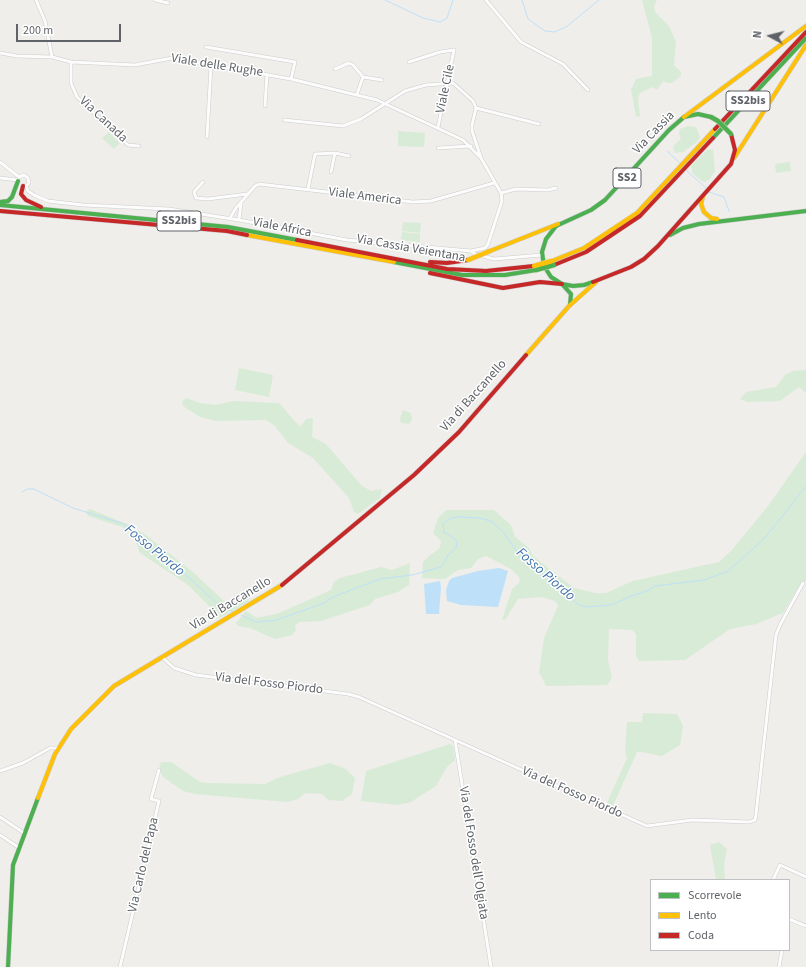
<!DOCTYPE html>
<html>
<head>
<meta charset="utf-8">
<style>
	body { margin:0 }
	#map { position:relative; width:806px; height:967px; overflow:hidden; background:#efeeea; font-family:"Source Sans 3",sans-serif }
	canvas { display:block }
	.legend { position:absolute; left:650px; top:879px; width:140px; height:72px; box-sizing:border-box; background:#fff; border:1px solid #bfc1c3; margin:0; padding:5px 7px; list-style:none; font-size:12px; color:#5f6368 }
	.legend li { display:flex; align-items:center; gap:8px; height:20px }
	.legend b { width:20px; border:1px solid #bfc1c3 }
	.north { position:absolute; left:750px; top:16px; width:40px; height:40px; -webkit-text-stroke:3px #fff; paint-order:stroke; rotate:277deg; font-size:11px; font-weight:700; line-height:16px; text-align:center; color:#5f6368 }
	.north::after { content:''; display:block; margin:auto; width:14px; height:18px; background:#5f6368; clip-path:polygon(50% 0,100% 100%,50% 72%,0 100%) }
	.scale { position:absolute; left:16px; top:24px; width:105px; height:18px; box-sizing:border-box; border:2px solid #5f6368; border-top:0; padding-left:5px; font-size:12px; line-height:14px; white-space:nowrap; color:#5f6368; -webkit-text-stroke:3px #fff; paint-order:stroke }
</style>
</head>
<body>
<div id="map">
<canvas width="806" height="967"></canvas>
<ul class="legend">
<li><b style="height:5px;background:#4caf50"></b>Scorrevole</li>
<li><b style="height:5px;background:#ffc107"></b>Lento</li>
<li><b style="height:5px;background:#c62828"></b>Coda</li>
</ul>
<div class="north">N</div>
<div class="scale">200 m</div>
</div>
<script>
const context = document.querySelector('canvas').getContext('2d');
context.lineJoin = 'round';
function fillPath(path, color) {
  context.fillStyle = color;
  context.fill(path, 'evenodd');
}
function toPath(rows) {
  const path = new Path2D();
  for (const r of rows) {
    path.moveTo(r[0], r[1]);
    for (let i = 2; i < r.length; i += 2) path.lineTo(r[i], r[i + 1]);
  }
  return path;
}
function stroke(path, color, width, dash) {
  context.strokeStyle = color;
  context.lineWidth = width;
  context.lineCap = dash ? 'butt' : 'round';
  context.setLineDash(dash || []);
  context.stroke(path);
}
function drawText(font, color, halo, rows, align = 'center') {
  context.font = font + ' "Source Sans 3",sans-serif';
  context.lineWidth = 3;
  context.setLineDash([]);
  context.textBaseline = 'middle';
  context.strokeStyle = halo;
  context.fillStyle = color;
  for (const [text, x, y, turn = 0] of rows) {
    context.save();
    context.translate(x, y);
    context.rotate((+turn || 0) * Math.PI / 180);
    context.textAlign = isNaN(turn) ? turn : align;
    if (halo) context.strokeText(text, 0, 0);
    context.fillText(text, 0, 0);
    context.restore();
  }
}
const green = toPath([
	[642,0,657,0,654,6,655,12,669,26,676,42,674,65,681,72,681,76,672,83,667,83,663,81,657,90,653,87,640,93,638,99,640,116,638,117,636,116,631,90,636,79,652,76,652,38],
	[688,126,696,127,700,137,697,142,683,152,675,153,673,146,681,139,679,134,680,129],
	[398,131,425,133,424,147,398,146],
	[109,132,120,143,114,149,102,138],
	[713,149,715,171,710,179,705,182,702,181,693,174,691,166,707,150],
	[790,162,791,171,776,173,775,164],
	[403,222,421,223,420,233,402,231],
	[402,232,420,234,420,242,401,240],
	[239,368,273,375,269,397,235,390],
	[806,370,806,393,799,387,780,401,747,402,740,399,746,392,776,387,785,375,793,371],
	[186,398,200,403,215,405,233,401,279,403,300,427,306,419,313,418,312,437,326,444,362,486,371,491,382,489,380,498,358,514,354,512,349,498,313,458,288,443,275,426,266,420,216,421,200,417,183,406,182,401],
	[403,410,411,413,412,419,409,424,401,423,400,419],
	[806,452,806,581,802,581,783,613,756,624,730,629,685,660,639,661,636,656,636,634,632,630,609,629,608,660,612,678,607,685,546,686,539,672,544,638,558,606,555,601,541,597,518,599,505,620,502,620,512,589,519,583,520,578,511,569,486,556,478,559,471,568,458,570,445,579,422,578,423,562,429,556,440,548,441,541,433,533,438,518,446,510,494,510,511,525,515,537,529,548,533,556,574,588,595,593,606,593,633,581,719,562,731,551,768,506],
	[90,509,129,525,146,535,193,572,226,603,234,604,252,597,247,603,221,617,214,619,212,609,188,585,140,553,133,535,122,527,88,516,86,511],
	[410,563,409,585,398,592,375,599,370,605,321,621,300,622,295,625,296,630,292,635,276,639,270,637,250,628,238,626,236,623,246,611,257,618,279,613,331,590,334,582,340,578,381,567,392,570],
	[643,713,677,714,683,726,680,745,662,756,641,752,637,752,612,808,606,805,627,758,625,751,627,722,642,722],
	[450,744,453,746,455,760,447,767,436,786,411,802,398,805,361,801,366,771],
	[161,762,171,762,200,782,208,783,265,784,280,777,330,763,346,769,355,778,352,794,342,801,328,800,322,794,305,793,298,799,287,802,195,794,183,791,163,777,159,769],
	[719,842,727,849,724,864,725,880,716,880,710,845]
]);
const water = toPath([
	[499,568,508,571,498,607,461,605,447,601,446,590,449,581,452,578,478,571],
	[440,581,441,587,439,614,426,614,424,584]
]);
const stream = toPath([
	[385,0,423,18,440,22,447,18,453,0],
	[522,0,528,19,545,31,554,32,566,27,599,0],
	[667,151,680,163],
	[686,170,707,189],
	[709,192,724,197,729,211],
	[22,492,27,489,34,489,73,508,124,524,154,551,169,560,219,605,234,612],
	[241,615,256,622,277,620,324,603,333,597,380,579,412,575,441,567,444,563,448,555,456,548,457,543,455,539,444,532,443,524,449,519,457,517,479,518,491,521,504,533,519,555,579,605,586,607,611,605,634,595,647,591,655,586,704,580,728,571,765,538,806,486]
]);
const street = toPath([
	[36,0,45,21,52,57],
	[155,0,168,3],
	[486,0,521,42,563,64,588,90],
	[206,47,295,62,291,79],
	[0,53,17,56,52,57,71,62,135,65,172,58,291,79,377,100,463,140,481,158],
	[71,62,71,83,77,97,128,145,139,146],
	[409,62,440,52,454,50,438,127],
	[335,69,349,63,353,65,363,77,382,80],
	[357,94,363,77],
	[265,106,267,74],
	[476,108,539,124],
	[284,120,343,126,361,119,405,91,426,85,453,83,473,101,476,108,472,125,472,131,481,158,501,193,502,201,488,244,485,248,471,251],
	[207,137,211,66],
	[438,148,471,146],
	[0,162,19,177],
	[331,172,335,153],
	[19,177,24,175,28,178,29,183,26,186],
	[0,178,18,180],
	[203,182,194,192,196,198,208,199,247,194],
	[26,186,28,191,34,195,48,201,83,205,169,209,239,220,347,240,471,251,475,254,494,259,542,255],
	[308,189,315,154,335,153,349,156],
	[501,193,516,189,548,190,556,188],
	[230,218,236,208,255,186,259,184,413,202,431,201,494,183],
	[239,220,241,203],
	[163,658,174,668,196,675,348,694,359,697,647,826,692,820,749,822,755,820,756,814,776,635,780,625,803,583],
	[455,740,491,967],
	[0,771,23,763,50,748,58,748],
	[0,817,24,833],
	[0,835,18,847],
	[773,880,780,865,806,877],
	[789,919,806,926],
	[120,967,159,801,151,799,159,770],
	[779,967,782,950]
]);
const fast = toPath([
	[713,138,806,38],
	[0,202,8,201,12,197,18,181],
	[0,205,228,227,297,240],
	[670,235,683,228,699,224,806,211],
	[394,262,462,275,505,275,536,270],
	[593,282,584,285,573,286,562,284,551,277,544,266,542,252,546,239,556,226,591,210,605,200,669,130,684,117,698,114,711,117],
	[562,284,571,294,570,305],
	[8,967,13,865,38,798]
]);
const slow = toPath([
	[684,117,806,26],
	[734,158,806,45],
	[703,196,701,204,704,212,711,218,717,219],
	[247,235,394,262],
	[490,251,558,224],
	[552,261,584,248,637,213,715,129],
	[526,355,569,306,596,282],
	[38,798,55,754,71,729,114,686,282,585]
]);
const jam = toPath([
	[715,129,806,32],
	[23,186,21,194,26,200,41,207],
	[0,211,227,231,247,235],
	[297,240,447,269,486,271,534,266],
	[430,262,447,263,468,260],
	[554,265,586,252,640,216,713,138],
	[430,273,503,288,540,282,562,284],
	[593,282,631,267,644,259,658,246,731,164,735,150,731,134],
	[282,585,414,475,459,432,526,355]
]);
const fastBridge = toPath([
	[711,117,718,121,731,134],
	[536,270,554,265]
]);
const slowBridge = toPath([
	[468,260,490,251],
	[534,266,552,261]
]);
const shields = [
	[748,101,44],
	[627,178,28],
	[179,221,44]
];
const shieldNames = [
	["SS2bis",748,101],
	["SS2",627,178],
	["SS2bis",179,221]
];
const streetNames = [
	["Viale delle Rughe",217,66,9],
	["Viale Cile",446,89,-78],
	["Via Canada",103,120,43],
	["Via Cassia",654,133,-46],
	["Viale America",365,197,7],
	["Viale Africa",282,228,11],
	["Via Cassia Veientana",411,249,10],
	["Via di Baccanello",474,396,-48],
	["Via di Baccanello",231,604,-31],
	["Via del Fosso Piordo",269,684,7],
	["Via del Fosso Piordo",572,793,24],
	["Via del Fosso dell'Olgiata",473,853,81],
	["Via Carlo del Papa",144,865,-77]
];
const waterNames = [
	["Fosso Piordo",154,551,39],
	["Fosso Piordo",545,575,41]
];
fillPath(green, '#d8ebd6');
fillPath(water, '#bfe0f9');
stroke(stream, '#bfe0f9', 1);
stroke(street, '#cbcccc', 4);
stroke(fast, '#cacacb', 5);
stroke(slow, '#cacacb', 5);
stroke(jam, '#cacacb', 5);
stroke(street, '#fdfcfc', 3);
stroke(fast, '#4caf50', 4);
stroke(slow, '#ffc107', 4);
stroke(jam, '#c62828', 4);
stroke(fastBridge, '#d7ceb8', 5.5, []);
stroke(slowBridge, '#d7ceb8', 5.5, []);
stroke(fastBridge, '#4caf50', 4.5);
stroke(slowBridge, '#ffc107', 4.5);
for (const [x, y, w] of shields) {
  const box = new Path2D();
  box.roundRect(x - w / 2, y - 10, w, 20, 3);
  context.fillStyle = '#fff';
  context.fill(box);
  stroke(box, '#5f6368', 1);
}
drawText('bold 12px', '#5f6368', null, shieldNames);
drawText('13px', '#5f6368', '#fff', streetNames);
drawText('italic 14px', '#4174aa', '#fff', waterNames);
</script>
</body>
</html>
